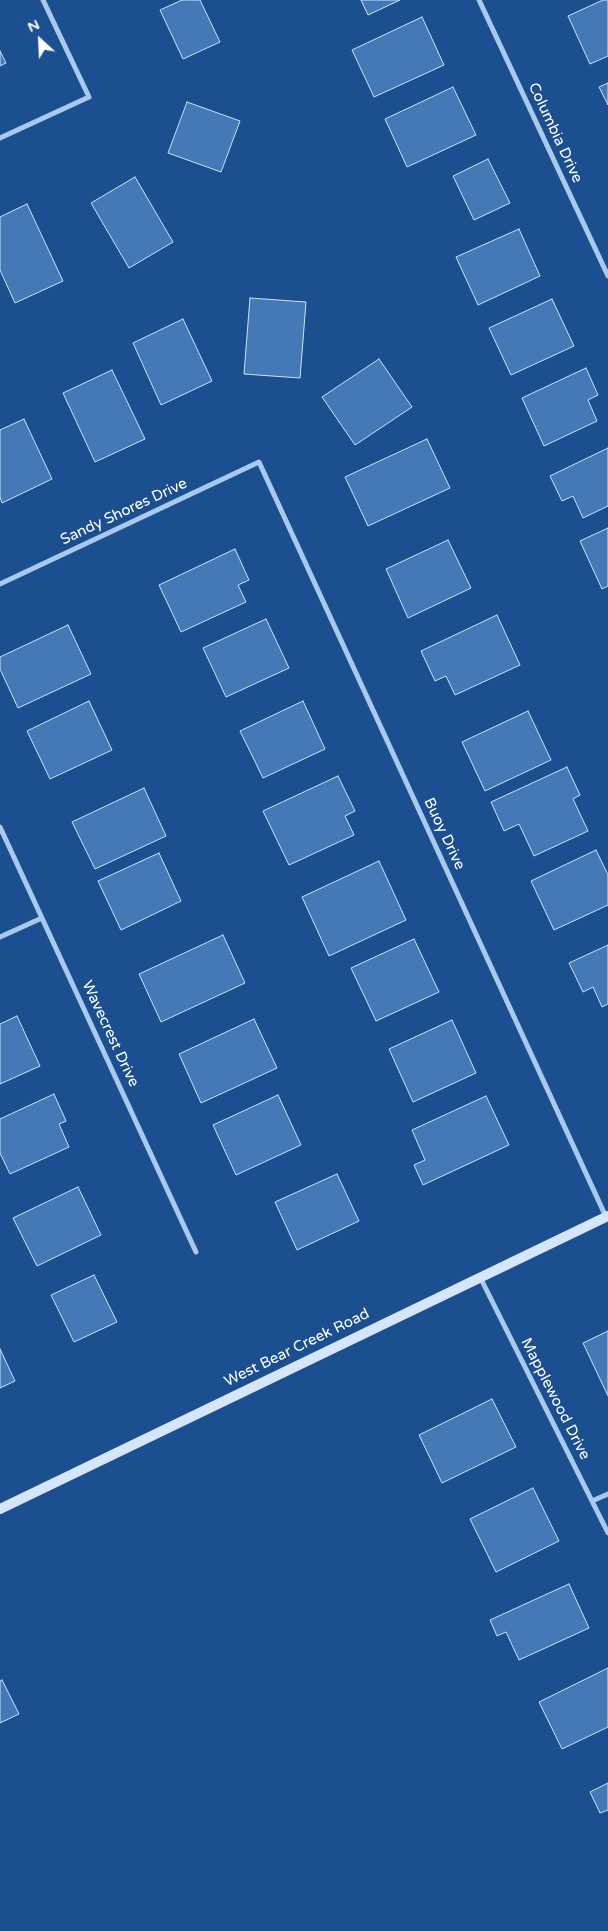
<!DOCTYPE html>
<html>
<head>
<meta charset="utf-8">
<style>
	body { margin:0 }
	#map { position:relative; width:608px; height:1931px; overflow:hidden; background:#1b4f8f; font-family:"Varela Round",sans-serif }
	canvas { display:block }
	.north { position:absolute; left:15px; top:15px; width:50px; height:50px; -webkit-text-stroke:4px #1b4f8f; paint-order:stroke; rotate:335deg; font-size:14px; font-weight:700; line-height:20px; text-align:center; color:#fff }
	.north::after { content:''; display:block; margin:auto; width:18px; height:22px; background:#fff; clip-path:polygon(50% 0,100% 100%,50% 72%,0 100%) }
</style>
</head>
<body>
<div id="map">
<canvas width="608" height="1931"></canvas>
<div class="north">N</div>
</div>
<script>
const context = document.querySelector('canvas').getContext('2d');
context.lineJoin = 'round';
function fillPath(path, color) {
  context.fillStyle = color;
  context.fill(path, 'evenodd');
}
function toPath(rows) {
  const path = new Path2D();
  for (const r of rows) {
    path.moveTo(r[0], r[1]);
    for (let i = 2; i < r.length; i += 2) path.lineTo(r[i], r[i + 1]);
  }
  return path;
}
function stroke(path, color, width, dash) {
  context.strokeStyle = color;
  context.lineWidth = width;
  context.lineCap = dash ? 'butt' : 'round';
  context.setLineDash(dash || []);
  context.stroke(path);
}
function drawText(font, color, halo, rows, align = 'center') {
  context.font = font + ' "Varela Round",sans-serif';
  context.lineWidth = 4;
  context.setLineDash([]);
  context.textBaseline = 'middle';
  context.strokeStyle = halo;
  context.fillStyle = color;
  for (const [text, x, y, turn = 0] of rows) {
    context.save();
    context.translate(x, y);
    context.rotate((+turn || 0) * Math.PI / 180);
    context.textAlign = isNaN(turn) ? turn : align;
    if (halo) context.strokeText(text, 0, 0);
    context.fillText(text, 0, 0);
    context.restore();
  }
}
const building = toPath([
	[182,0,200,0,220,42,183,59,160,10,182,0],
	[361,0,400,0,368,15,361,0],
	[603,0,608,0,608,56,590,64,568,16,603,0],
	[422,17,444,65,374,97,352,50,422,17],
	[0,51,6,63,0,66,0,51],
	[608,83,608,105,599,87,608,83],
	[453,87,476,135,407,167,385,119,453,87],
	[187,102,240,121,221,172,168,153,187,102],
	[488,159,510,203,474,220,453,176,488,159],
	[135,177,173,242,129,268,91,203,135,177],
	[27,204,63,281,15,303,0,270,0,217,27,204],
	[519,229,540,276,478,305,456,257,519,229],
	[250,298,306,302,300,378,244,374,250,298],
	[552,299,574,346,511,375,489,328,552,299],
	[183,319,212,381,161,405,133,343,183,319],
	[379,359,412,407,355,445,322,397,379,359],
	[586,368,598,395,588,400,597,421,544,446,522,398,586,368],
	[112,370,145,439,95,462,63,393,112,370],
	[24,419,52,479,2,503,0,497,0,430,24,419],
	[427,439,450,488,368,526,345,477,427,439],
	[608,448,608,506,583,518,573,496,562,501,550,476,608,448],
	[608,528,608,586,602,589,580,541,608,528],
	[448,540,471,588,408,618,386,569,448,540],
	[235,549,249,580,238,585,246,602,181,632,159,585,235,549],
	[497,615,520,665,455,695,446,676,435,681,421,651,497,615],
	[266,619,289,668,226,697,203,648,266,619],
	[68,625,91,674,18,708,0,669,0,657,68,625],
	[89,701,112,750,50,779,27,731,89,701],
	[303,701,325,749,263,778,240,731,303,701],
	[528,711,551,760,485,791,462,742,528,711],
	[567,767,580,795,573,799,588,831,534,856,519,824,504,831,491,802,567,767],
	[338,776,355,811,345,816,354,835,289,865,263,811,338,776],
	[144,788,166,836,95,869,72,822,144,788],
	[596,850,608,875,608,905,554,930,531,881,596,850],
	[159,853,181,901,121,930,98,881,159,853],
	[379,861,406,920,329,956,302,897,379,861],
	[223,935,245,983,161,1022,139,974,223,935],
	[414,939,439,992,376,1021,351,968,414,939],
	[608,945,608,1004,602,1007,593,987,583,992,569,963,608,945],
	[17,1016,40,1066,0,1084,0,1024,17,1016],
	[254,1019,277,1068,201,1103,179,1054,254,1019],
	[452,1020,476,1073,413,1102,389,1049,452,1020],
	[54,1094,66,1121,59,1124,69,1147,10,1174,0,1153,0,1119,54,1094],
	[278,1095,301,1145,236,1175,213,1125,278,1095],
	[486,1096,509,1145,423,1185,414,1165,425,1160,412,1130,486,1096],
	[337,1174,359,1221,297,1250,275,1202,337,1174],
	[78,1187,101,1235,37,1266,13,1218,78,1187],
	[94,1275,117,1322,74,1342,51,1295,94,1275],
	[608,1331,608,1396,583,1343,608,1331],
	[0,1349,15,1381,0,1388,0,1349],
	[492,1399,516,1447,442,1483,419,1435,492,1399],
	[533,1488,559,1541,496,1572,470,1519,533,1488],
	[569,1584,589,1628,519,1660,506,1632,497,1636,490,1620,569,1584],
	[608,1668,608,1727,562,1749,539,1702,608,1668],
	[2,1680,19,1714,0,1723,0,1681,2,1680],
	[608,1783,608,1810,600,1813,590,1792,608,1783]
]);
const street = toPath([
	[479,0,608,276],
	[0,138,89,97,43,0],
	[0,584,259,462,606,1217],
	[0,827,196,1252],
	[0,937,42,918],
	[480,1277,608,1533],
	[592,1501,608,1494]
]);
const secondary = toPath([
	[0,1509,608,1216]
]);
const streetNames = [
	["Columbia Drive",555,133,65],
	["Sandy Shores Drive",124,512,-25],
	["Buoy Drive",444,834,65],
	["Wavecrest Drive",110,1034,65],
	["West Bear Creek Road",297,1348,-26],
	["Mapplewood Drive",555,1399,63]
];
fillPath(building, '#4478b7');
stroke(building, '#cfe3fa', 1);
stroke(street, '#a9c9ee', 5);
stroke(secondary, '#d6e6fa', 10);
drawText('15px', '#fff', '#1b4f8f', streetNames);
</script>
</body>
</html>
